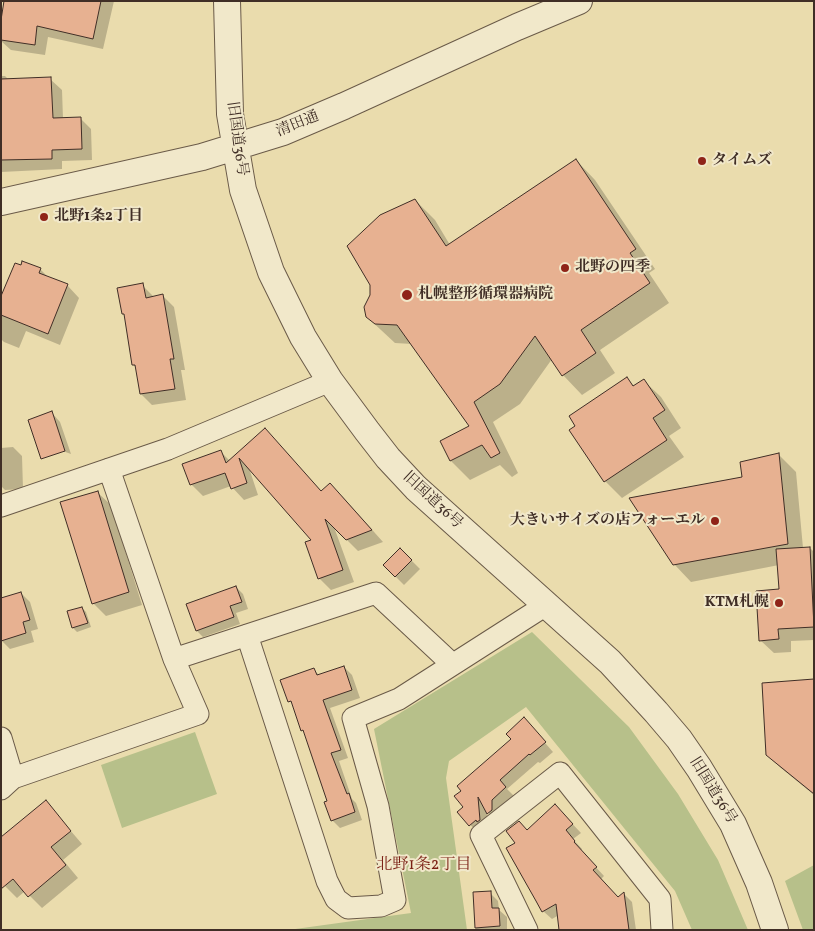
<!DOCTYPE html>
<html>
<head>
<meta charset="utf-8">
<style>
	body { margin:0 }
	#map { position:relative; width:815px; height:931px; overflow:hidden; background:#eadcad; font-family:Vollkorn,serif }
	canvas { display:block }
	.frame { position:absolute; inset:0; border:2px solid #402e26; pointer-events:none }
</style>
</head>
<body>
<div id="map">
<canvas width="815" height="931"></canvas>
<div class="frame"></div>
</div>
<script>
const context = document.querySelector('canvas').getContext('2d');
context.lineJoin = 'round';
function fillPath(path, color) {
  context.fillStyle = color;
  context.fill(path, 'evenodd');
}
function toPath(rows) {
  const path = new Path2D();
  for (const r of rows) {
    path.moveTo(r[0], r[1]);
    for (let i = 2; i < r.length; i += 2) path.lineTo(r[i], r[i + 1]);
  }
  return path;
}
function stroke(path, color, width, dash) {
  context.strokeStyle = color;
  context.lineWidth = width;
  context.lineCap = dash ? 'butt' : 'round';
  context.setLineDash(dash || []);
  context.stroke(path);
}
function drawText(font, color, halo, rows, align = 'center') {
  context.font = font + ' Vollkorn,"Noto Serif JP",serif';
  context.lineWidth = 4;
  context.setLineDash([]);
  context.textBaseline = 'middle';
  context.strokeStyle = halo;
  context.fillStyle = color;
  for (const [text, x, y, turn = 0] of rows) {
    context.save();
    context.translate(x, y);
    context.rotate((+turn || 0) * Math.PI / 180);
    context.textAlign = isNaN(turn) ? turn : align;
    if (halo) context.strokeText(text, 0, 0);
    context.fillText(text, 0, 0);
    context.restore();
  }
}
const green = toPath([
	[532,632,629,727,678,794,718,860,748,930,692,930,675,891,526,707,449,761,446,778,467,930,288,930,411,913,374,729],
	[195,732,217,794,122,828,101,765],
	[814,865,814,930,803,930,785,881]
]);
const shadow = toPath([
	[61,1,114,1,103,49,48,37,45,55,11,50,1,41,1,6,3,9,58,16],
	[1,76,5,76,9,80,50,79,62,90,63,119,80,118,91,129,92,160,62,161,62,169,1,172],
	[576,160,595,180,655,269,649,273,669,303,600,350,615,373,582,395,563,375,552,359,520,404,493,422,518,473,512,477,500,465,470,480,451,461,471,427,412,344,395,343,367,317,415,200,435,220,450,245],
	[23,262,40,269,49,278,67,285,79,298,60,345,26,331,19,348,4,342,1,339,1,307],
	[142,285,154,297,163,296,174,307,185,370,181,370,186,400,152,405,141,394,137,368,133,365,126,316,123,314],
	[627,379,634,386,643,380,661,397,681,428,669,436,684,457,622,498,605,481,571,430],
	[52,413,60,422,71,454,43,444],
	[265,430,322,492,342,496,383,542,358,551,334,527,354,582,331,590,319,578,314,541,249,468,258,495,244,500,231,486,203,496,191,484,221,452,230,461],
	[13,447,22,456,23,489,5,490,1,486,1,448],
	[779,455,796,472,803,548,810,548,814,552,814,640,791,641,791,652,774,653,760,640,780,590,779,565,691,582,674,564,744,478],
	[97,492,111,505,142,605,106,616,93,603],
	[400,549,420,569,404,585,384,565],
	[236,587,243,594,248,609,236,613,240,624,203,637,197,631],
	[21,593,30,602,38,629,31,631,34,642,10,649,1,640],
	[82,608,86,612,91,627,77,632,73,628,69,612],
	[344,667,352,675,360,698,330,708,348,758,339,761,352,799,356,803,362,820,340,828,332,820,329,802,305,733,302,730,293,705,290,701,314,670,320,676],
	[814,681,814,795,781,768,767,755],
	[532,728,553,752,540,763,538,762,507,789,514,796,497,822,487,811,488,829,479,834,459,813],
	[46,802,82,844,63,860,78,878,42,908,25,891,17,898,5,886],
	[563,814,581,833,573,839,582,849,581,851,604,876,601,879,619,899,624,894,632,902,636,930,561,930,559,915,552,919,543,911,517,843,528,831],
	[474,893,490,893,498,901,499,910,507,917,507,930,476,930]
]);
const building = toPath([
	[4,1,101,1,93,39,37,26,35,45,1,40,1,20,4,1],
	[51,77,53,118,81,117,82,149,52,150,52,159,1,160,1,79,51,77],
	[576,159,636,249,630,253,650,283,581,330,596,353,562,376,535,336,500,384,474,402,500,453,491,458,482,445,450,461,440,441,469,426,397,325,375,324,366,317,364,307,370,295,370,285,347,246,380,215,415,199,446,246,576,159],
	[22,261,41,268,39,273,68,284,48,334,1,315,1,296,15,263,21,265,22,261],
	[143,283,146,298,163,294,174,359,170,359,175,389,140,394,135,365,132,365,124,314,122,314,117,288,143,283],
	[627,377,633,386,644,379,665,410,653,418,667,440,604,482,569,430,575,426,569,416,627,377],
	[52,411,65,451,41,459,28,420,52,411],
	[265,428,321,491,330,483,372,530,346,540,325,519,343,570,318,579,305,542,311,540,239,458,247,483,231,489,225,473,190,485,182,464,221,450,226,463,265,428],
	[779,453,788,544,673,565,629,498,742,477,740,462,779,453],
	[98,491,129,592,92,604,60,502,98,491],
	[810,547,814,627,778,629,779,639,759,641,756,591,779,589,776,549,810,547],
	[400,548,412,560,395,577,383,565,400,548],
	[236,586,242,602,230,606,234,617,196,631,186,604,236,586],
	[21,592,30,620,23,622,26,633,1,641,1,598,21,592],
	[82,607,88,623,72,628,67,611,82,607],
	[344,666,352,690,323,700,341,750,331,753,347,794,349,793,355,812,331,821,324,802,327,801,303,730,301,731,291,701,288,702,280,680,314,668,317,675,344,666],
	[814,679,814,794,766,755,762,683,814,679],
	[524,717,546,742,530,755,529,754,500,780,506,787,492,800,492,810,487,814,478,797,480,820,477,822,476,820,469,826,457,812,463,807,454,796,461,791,457,786,511,739,506,734,524,717],
	[46,800,71,831,51,847,66,865,28,897,13,879,1,889,1,837,46,800],
	[555,804,573,824,566,830,575,841,574,842,597,867,593,870,618,897,624,892,629,930,559,930,556,904,542,912,536,901,506,848,515,843,506,831,519,821,527,830,555,804],
	[491,891,492,908,499,908,500,926,475,928,473,892,491,891]
]);
const minor = toPath([
	[1,506,168,449,330,381],
	[247,635,327,881,336,899,348,908,381,906,395,900,378,806,353,718,399,699,546,605],
	[174,659,376,593,452,664],
	[1,738,13,778],
	[1,789,13,778,198,714,174,659,109,469],
	[527,930,481,835,560,773,660,899,662,930]
]);
const tertiary = toPath([
	[227,1,230,114,243,190,271,272,303,337,330,381,367,431,388,458,416,488,610,662,656,712,679,739,699,768,733,824,759,883,775,930],
	[1,202,202,157,283,132,344,106,517,27,579,1]
]);
const markers = [
	[702,161,5,"#8f2418"],
	[44,217,5,"#8f2418"],
	[565,268,5,"#8f2418"],
	[407,295,6,"#8f2418"],
	[715,521,5,"#8f2418"],
	[779,603,5,"#8f2418"]
];
const streetNames = [
	["清田通",298,125,-22],
	["旧国道36号",236,139,82],
	["旧国道36号",432,501,43],
	["旧国道36号",712,791,58]
];
const poiNames = [
	["タイムズ",712,161],
	["北野1条2丁目",54,217],
	["北野の四季",575,268],
	["札幌整形循環器病院",418,295],
	["大きいサイズの店フォーエル",705,521,"right"],
	["KTM札幌",769,603,"right"]
];
const neighbourhoodNames = [
	["北野1条2丁目",424,866]
];
fillPath(green, '#b7c08a');
fillPath(shadow, '#0003');
fillPath(building, '#e7b191');
stroke(building, '#402e26', 1);
stroke(minor, '#6a5a48', 23);
stroke(tertiary, '#6a5a48', 28);
stroke(minor, '#f1e8ca', 21);
stroke(tertiary, '#f1e8ca', 26);
for (const [x, y, r, color] of markers) {
  const dot = new Path2D();
  dot.arc(x, y, r, 0, 2 * Math.PI);
  context.fillStyle = color;
  context.fill(dot);
  stroke(dot, '#f1e8ca', 2);
}
drawText('15px', '#402e26', '#f1e8ca', streetNames);
drawText('bold 15px', '#402e26', '#f1e8ca', poiNames, 'left');
drawText('16px', '#7a1f14', '#f1e8ca', neighbourhoodNames);
</script>
</body>
</html>
